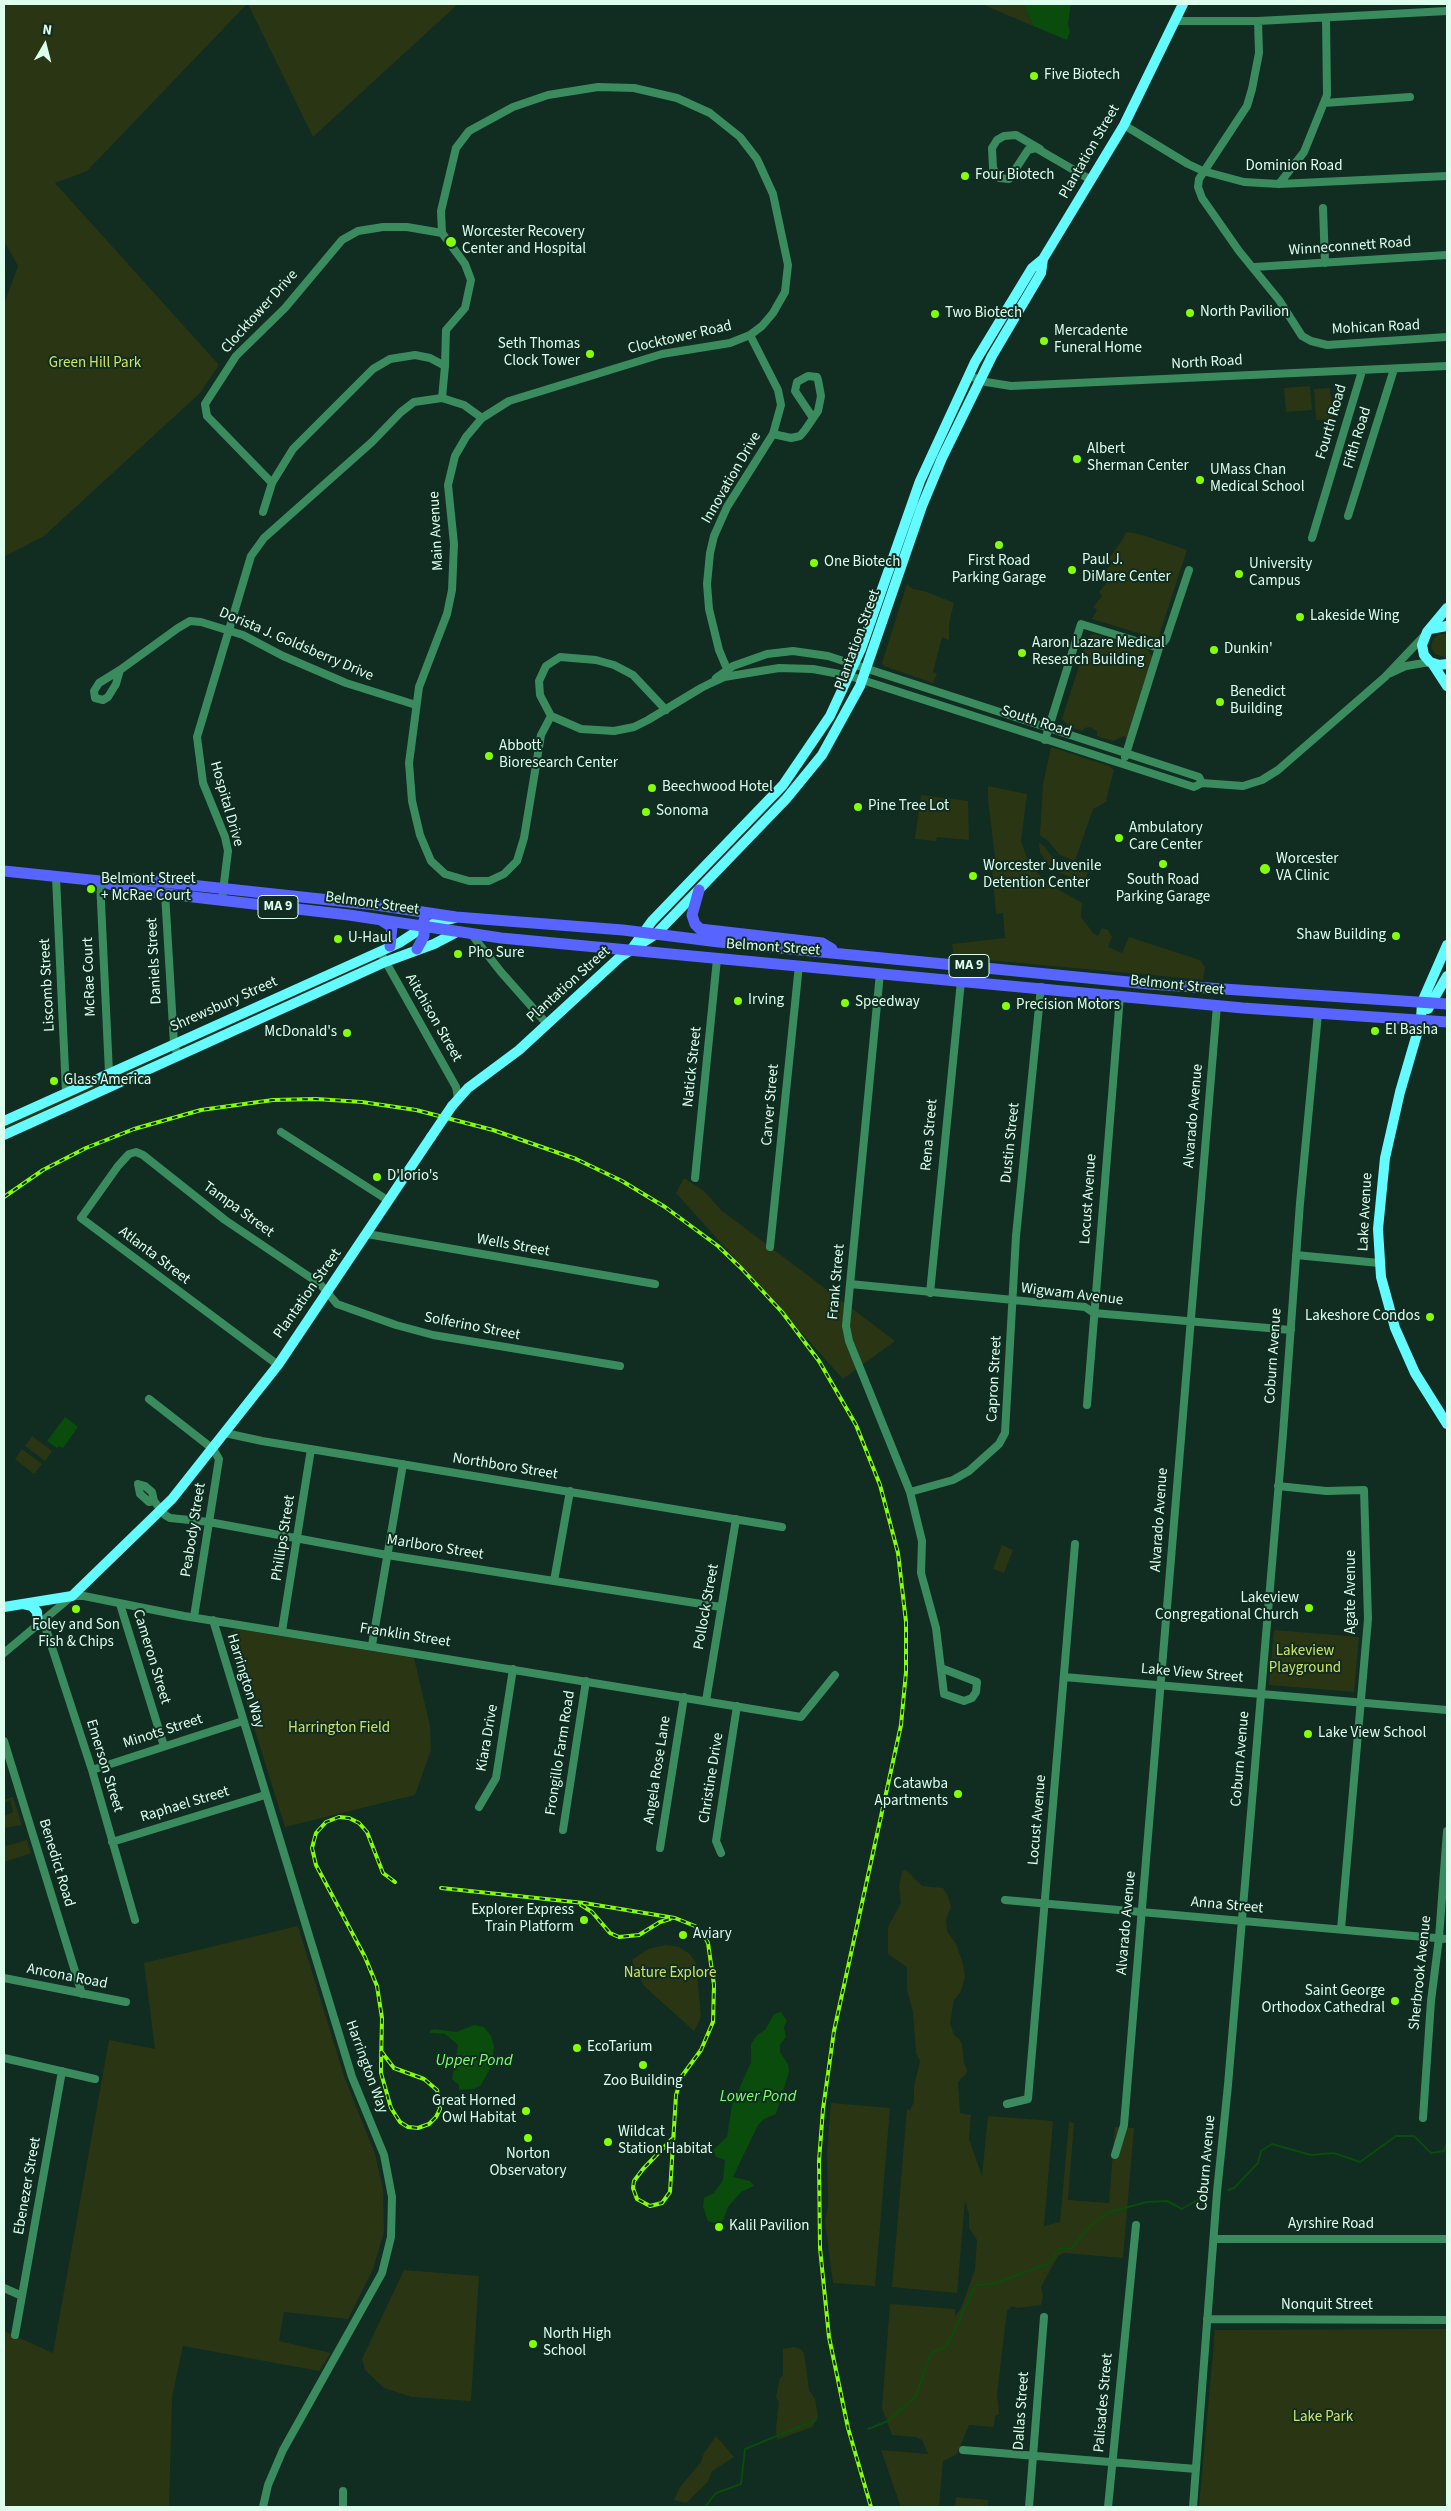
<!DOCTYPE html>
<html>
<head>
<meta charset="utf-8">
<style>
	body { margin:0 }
	#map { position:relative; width:1451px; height:2511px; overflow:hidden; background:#112c20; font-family:"Source Sans 3",sans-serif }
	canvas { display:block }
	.frame { position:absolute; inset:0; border:5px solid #dcffee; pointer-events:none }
	.north { position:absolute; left:20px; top:20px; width:50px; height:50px; -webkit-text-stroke:4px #112c20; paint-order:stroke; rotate:8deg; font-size:14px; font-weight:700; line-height:20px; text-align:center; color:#dcffee }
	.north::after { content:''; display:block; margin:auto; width:18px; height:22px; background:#dcffee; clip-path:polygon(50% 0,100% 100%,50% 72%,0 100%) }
</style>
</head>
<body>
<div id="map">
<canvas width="1451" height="2511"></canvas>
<div class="frame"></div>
<div class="north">N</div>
</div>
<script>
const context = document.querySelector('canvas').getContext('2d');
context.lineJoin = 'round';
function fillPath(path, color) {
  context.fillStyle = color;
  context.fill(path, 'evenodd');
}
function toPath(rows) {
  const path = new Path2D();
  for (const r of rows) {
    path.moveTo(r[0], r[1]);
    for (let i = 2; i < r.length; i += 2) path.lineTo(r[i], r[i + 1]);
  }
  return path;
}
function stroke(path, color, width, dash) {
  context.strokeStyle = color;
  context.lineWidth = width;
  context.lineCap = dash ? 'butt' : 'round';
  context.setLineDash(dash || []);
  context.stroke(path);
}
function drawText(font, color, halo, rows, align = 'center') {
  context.font = font + ' "Source Sans 3",sans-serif';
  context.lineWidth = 4;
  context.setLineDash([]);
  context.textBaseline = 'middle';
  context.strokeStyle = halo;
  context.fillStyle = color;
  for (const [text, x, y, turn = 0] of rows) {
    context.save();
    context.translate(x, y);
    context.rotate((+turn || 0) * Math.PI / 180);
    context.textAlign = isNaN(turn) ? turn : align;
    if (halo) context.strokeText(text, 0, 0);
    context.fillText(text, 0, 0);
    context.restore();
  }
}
const green = toPath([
	[4,4,247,4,87,171,55,183,219,365,200,393,44,536,4,557,4,304,18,266,4,241],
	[248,4,458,4,313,137],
	[983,4,1024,4,1033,26,991,8],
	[1310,386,1312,410,1286,412,1284,388],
	[1330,388,1333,419,1316,420,1314,389],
	[1126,532,1139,534,1187,550,1158,639,1092,619,1097,610,1093,607,1102,596,1099,592,1108,581,1103,575,1112,562,1109,558,1123,539],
	[907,584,913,589,927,592,954,603,949,623,949,640,942,637,933,672,937,674,933,683,884,666,882,663],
	[1094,634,1148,650,1153,658,1129,734,1126,738,1124,736,1113,741,1097,736,1097,731,1090,727,1085,728,1082,731,1070,727,1062,719,1087,641,1090,635],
	[1439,634,1447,634,1446,658,1435,654,1431,647,1433,639],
	[1051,747,1109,766,1114,770,1106,800,1108,801,1093,809,1075,861,1060,855,1048,841,1040,835,1043,784],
	[988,786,1027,794,1021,841,1029,864,1047,883,1082,903,1081,917,1093,933,1098,936,1102,928,1108,930,1112,937,1108,947,1122,953,1129,937,1200,960,1205,967,1203,979,1205,980,954,957,952,944,1005,938,1003,913,996,914,991,858,995,857,988,800],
	[921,795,968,801,969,840,937,837,936,841,915,839],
	[1039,843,1044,846,1055,861,1072,868,1088,871,1085,883,1060,873,1049,866,1040,852],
	[145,1061,146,1063,124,1075,4,1130,4,1125],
	[684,1178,704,1191,721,1210,895,1341,843,1379,676,1193],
	[32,1436,52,1451,45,1461,25,1446],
	[22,1449,42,1464,34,1474,15,1459],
	[1002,1545,1013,1550,1004,1573,993,1569],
	[237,1629,414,1658,430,1726,431,1750,415,1795,285,1827,227,1640,228,1634],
	[1274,1630,1359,1637,1354,1692,1269,1685],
	[13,1797,22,1825,4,1828,4,1816,13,1812,10,1800,4,1803,4,1800],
	[4,1840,6,1846,27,1840,31,1853,4,1862],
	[905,1869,922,1886,943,1888,948,1896,951,1907,946,1919,947,1931,956,1944,963,1964,965,1977,961,1991,954,2000,950,2023,954,2035,959,2039,962,2044,964,2063,967,2070,966,2074,958,2082,960,2113,971,2115,969,2139,982,2176,988,2116,1053,2121,1044,2226,1060,2222,1069,2122,1074,2123,1068,2200,1109,2203,1115,2127,1134,2128,1123,2258,1064,2253,1058,2256,1041,2287,1043,2296,1041,2305,1018,2308,1012,2306,1007,2311,997,2394,999,2414,995,2416,994,2427,969,2425,957,2454,943,2461,939,2507,901,2507,881,2450,928,2454,922,2440,916,2437,892,2435,882,2408,890,2304,955,2309,955,2317,961,2308,975,2270,977,2240,969,2228,969,2215,965,2200,957,2293,892,2287,907,2109,910,2110,914,2102,914,2086,920,2061,916,2053,913,2012,907,1990,907,1967,888,1954,888,1927,901,1903,899,1886,902,1872],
	[298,1926,344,2076,375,2154,383,2189,384,2232,373,2269,348,2319,284,2312,279,2341,331,2353,319,2371,183,2346,172,2397,169,2507,4,2507,4,2331,53,2353,109,2040,155,2049,144,1963],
	[666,1945,679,1947,690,1954,696,1963,701,2017,694,2031,644,1986,635,1969,632,1960,648,1949],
	[831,2103,890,2108,875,2286,833,2283,825,2221,828,2206,827,2153],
	[404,2270,479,2276,471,2401,412,2397,384,2388,365,2370,362,2359],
	[1447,2329,1447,2507,1199,2507,1215,2330],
	[794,2347,801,2349,804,2353,809,2390,815,2399,818,2417,812,2427,777,2440,776,2429,779,2402,776,2397,780,2378,783,2375,783,2349],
	[716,2436,734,2457,712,2471,708,2482,686,2503,674,2500,680,2487,701,2462,704,2453],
	[956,2497,988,2500,988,2507,955,2507]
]);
const water = toPath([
	[1024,4,1071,4,1068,23,1070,32,1067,40,1033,26],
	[65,1417,78,1427,63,1448,59,1446,57,1448,47,1441],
	[781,2012,787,2021,784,2027,786,2037,780,2045,780,2052,788,2064,789,2072,776,2114,764,2119,758,2125,733,2177,750,2181,754,2186,741,2192,728,2207,723,2221,716,2224,708,2221,703,2207,704,2198,714,2193,723,2180,725,2160,716,2157,713,2150,727,2137,732,2105,751,2062,751,2044,757,2035,765,2030,774,2014],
	[474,2025,484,2027,491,2036,494,2046,492,2065,481,2085,474,2089,459,2090,459,2085,452,2079,458,2045,445,2034,430,2033,430,2031,434,2029,456,2032]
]);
const stream = toPath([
	[1228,2190,1234,2188,1258,2163,1261,2151,1272,2144,1311,2155,1334,2153,1360,2162,1396,2136,1414,2136,1431,2153,1444,2151,1447,2143],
	[868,2429,888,2421,916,2396,931,2353,946,2347,976,2285,992,2284,1050,2263,1060,2248,1071,2249,1086,2230,1109,2212,1147,2202,1167,2201,1182,2209,1209,2193],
	[705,2507,716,2493,741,2484,745,2449,816,2420]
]);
const minor = toPath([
	[1175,21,1258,21,1447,11],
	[1258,21,1259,53,1252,89,1247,106,1199,179,1198,187,1202,198,1239,251,1279,300,1302,336,1311,341,1327,345,1447,337],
	[1324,103,1410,97],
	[1124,125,1188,164,1203,171,1244,182,1279,184,1447,176],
	[1040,149,1016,135,1004,136,997,140,992,148,993,168,999,178,1009,179,1028,150,1036,148,1091,180],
	[1279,184,1304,152,1327,95,1326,18],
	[1323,208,1325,263],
	[1254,267,1447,255],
	[445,366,446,330,465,308,471,280,465,264,442,233,441,211,456,148,469,131,513,107,548,95,598,87,634,88,677,98,710,113,740,137,757,159,773,194,788,265,785,292,773,313,762,326,750,335,730,343,662,354,509,401,482,418,466,437,455,456,448,485,454,544,452,590,447,614,419,687,409,763,412,801,420,835,431,861,445,874,469,881,489,881,504,874,517,861,524,838,541,735,551,716],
	[970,376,986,382,1011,386,1447,366],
	[773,434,791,438,800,436,805,430,818,411,821,396,818,380,817,377,808,376,797,382,795,391,813,418],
	[272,483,207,416,205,404,236,356,285,308,342,240,358,231,383,227,407,227,442,233],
	[263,512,272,483,293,449,373,369,390,359,415,355,430,358,445,366,442,398,464,405,482,418],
	[1348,516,1394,369],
	[1312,538,1362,371],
	[727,669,719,650,709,609,707,584,710,553,714,536,727,507,773,434,781,405,778,390,750,335],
	[120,670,99,683,94,691,95,698,103,700,108,697,116,684,120,670,178,628,190,621,201,622,243,635,283,656,346,683,416,705],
	[1391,673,1406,666,1430,662],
	[716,678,733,666,767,654,793,651,828,656,1199,777,1202,783],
	[666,710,633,675,614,665,596,660,560,657,546,666,539,681,540,695,551,716,581,729,614,731,634,727,648,720,701,688,711,683,724,677,779,668,813,669,850,676,1194,787,1202,783,1243,786,1262,780,1278,770,1385,677,1423,637],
	[1045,740,1081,624,1159,648],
	[1125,757,1159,648,1166,639,1189,570],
	[56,877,66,1092],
	[100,881,109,1073],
	[165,893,174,1044,178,1056],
	[222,899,228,851,225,837,203,783,197,737,251,556,264,538,372,442,401,412,414,402,442,398],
	[472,935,501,972,547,1024],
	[383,957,456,1087,458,1098],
	[880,973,846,1326,849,1341,910,1492,922,1541,921,1573,936,1628,944,1694,964,1701,972,1698,976,1692,977,1682,941,1668],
	[281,1132,389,1201],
	[695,1178,717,959],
	[367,1234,655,1284],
	[770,1247,799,965],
	[1296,1255,1379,1263],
	[850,1284,1085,1307,1094,1313,1291,1330],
	[930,1293,961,981],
	[278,1365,81,1218,118,1166,129,1154,136,1152,143,1155,225,1220,320,1284,337,1304,396,1325,433,1335,620,1366],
	[149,1399,213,1449,219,1459,194,1617],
	[1087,1405,1120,996],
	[225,1433,262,1441,782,1527],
	[1278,1486,1326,1491,1364,1490,1368,1619,1341,1929],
	[910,1492,953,1480,969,1471,999,1444,1005,1433,1016,1236,1041,987],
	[154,1501,149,1502,140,1494,138,1484,145,1486,152,1492,154,1501,165,1515,170,1518,209,1522,387,1555,721,1607],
	[554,1581,570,1491],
	[120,1604,164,1746],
	[43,1620,92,1770,135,1920],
	[213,1620,352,2077,384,2155,392,2197,391,2237,382,2273,283,2450,268,2485,263,2507],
	[282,1631,311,1449],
	[372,1645,403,1464],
	[4,1653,72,1596,84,1596,184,1616,801,1717,835,1675],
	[1064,1677,1447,1710],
	[706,1701,736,1519],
	[4,1741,82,1994],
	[92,1770,243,1721],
	[479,1807,496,1778,513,1669],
	[563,1830,586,1681],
	[112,1842,265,1795],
	[660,1848,684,1697],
	[721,1853,716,1841,737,1706],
	[1005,1900,1447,1939],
	[4,1978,126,2002],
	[4,2058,95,2079],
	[1007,2104,1028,2099,1075,1544],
	[1423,2118,1431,2001,1439,1938,1447,1831],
	[1115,2155,1124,2125,1217,1005],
	[1214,2239,1447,2239],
	[4,2288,22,2296],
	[1207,2319,1447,2320],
	[15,2335,62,2071],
	[963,2450,1196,2469],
	[343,2507,343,2491],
	[1029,2507,1044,2317],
	[1108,2507,1136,2225],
	[1193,2507,1217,2192,1228,2085,1283,1434,1300,1203,1318,1014]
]);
const major = toPath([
	[1447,608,1427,632,1422,645,1424,655,1430,662,1439,665,1447,664],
	[1430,629,1447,626],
	[1432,663,1447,686],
	[1447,945,1422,1002,1421,1020,1400,1092,1385,1158,1378,1229,1381,1277,1395,1328,1415,1373,1447,1424],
	[631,950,652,921,783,785,830,716,861,649,920,481,975,362,1032,268,1043,259,1124,125,1183,4],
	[1428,1009,1447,976],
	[452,1106,468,1088,519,1050,620,957,656,934,786,799,822,755,860,686,922,506,942,458,992,356,1041,273,1043,259],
	[4,1121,399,943,425,926,455,918],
	[4,1135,385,962,434,944,455,933],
	[23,1604,32,1606,37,1612,38,1625],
	[4,1607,72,1596,172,1499,278,1365,431,1137]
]);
const highway = toPath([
	[4,871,100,881,135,879,376,905,456,917,623,930,719,942,1149,984,1447,1004],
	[107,883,124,889,349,915,501,938,1243,1008,1447,1022],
	[699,890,692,915,695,924,700,929,822,943,832,949],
	[381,920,392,927,390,946],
	[417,949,424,936,424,920]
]);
const rail = toPath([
	[4,1197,43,1170,86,1148,134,1129,201,1110,273,1100,316,1099,362,1102,416,1110,493,1130,576,1159,622,1181,665,1207,718,1246,741,1268,782,1312,819,1361,856,1425,880,1485,898,1553,906,1622,906,1672,901,1725,834,2031,823,2109,819,2161,820,2248,829,2337,848,2428,871,2507],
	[441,1888,584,1903,675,1918,695,1926,703,1933,708,1943,714,1985,713,2022,701,2050,682,2076,676,2095,670,2192,662,2203,650,2206,637,2199,633,2188,634,2181,643,2169,673,2138],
	[581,1905,592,1912,610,1933,619,1937,639,1935,660,1922,670,1919],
	[381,2051,394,2068,424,2079,437,2090,440,2109,436,2117,429,2124,418,2128,408,2127,400,2122,391,2108,381,2073,381,2063,382,2018,377,1986,365,1957,316,1865,312,1848,316,1833,326,1822,339,1817,349,1818,359,1823,367,1832,383,1873,395,1882]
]);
const majorBridge = toPath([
	[431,1137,452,1106]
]);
const markers = [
	[1034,76,5,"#84ff08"],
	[965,176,5,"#84ff08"],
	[451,242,6,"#84ff08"],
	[1190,313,5,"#84ff08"],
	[935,314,5,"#84ff08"],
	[1044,341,5,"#84ff08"],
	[590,354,5,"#84ff08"],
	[1077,459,5,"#84ff08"],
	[1200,480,5,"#84ff08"],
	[999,545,5,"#84ff08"],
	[814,563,5,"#84ff08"],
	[1072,570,5,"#84ff08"],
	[1239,574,5,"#84ff08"],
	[1300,617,5,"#84ff08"],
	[1214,650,5,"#84ff08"],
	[1022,653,5,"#84ff08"],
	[1220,702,5,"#84ff08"],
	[489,756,5,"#84ff08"],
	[652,788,5,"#84ff08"],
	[858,807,5,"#84ff08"],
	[646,812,5,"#84ff08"],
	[1119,838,5,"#84ff08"],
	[1163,864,5,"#84ff08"],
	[1265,869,6,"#84ff08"],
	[973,876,5,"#84ff08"],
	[91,889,5,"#84ff08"],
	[1396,936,5,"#84ff08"],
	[338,939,5,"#84ff08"],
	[458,954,5,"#84ff08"],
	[738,1001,5,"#84ff08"],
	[845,1003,5,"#84ff08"],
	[1006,1006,5,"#84ff08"],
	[1375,1031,5,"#84ff08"],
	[347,1033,5,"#84ff08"],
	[54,1081,5,"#84ff08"],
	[377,1177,5,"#84ff08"],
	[1430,1317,5,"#84ff08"],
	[1309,1608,5,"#84ff08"],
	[76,1609,5,"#84ff08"],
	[1308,1734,5,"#84ff08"],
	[958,1794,5,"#84ff08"],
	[584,1920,5,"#84ff08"],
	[683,1935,5,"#84ff08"],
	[1395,2001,5,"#84ff08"],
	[577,2048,5,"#84ff08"],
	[643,2065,5,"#84ff08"],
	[526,2111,5,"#84ff08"],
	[528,2138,5,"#84ff08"],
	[608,2142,5,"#84ff08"],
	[719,2227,5,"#84ff08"],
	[533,2344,5,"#84ff08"]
];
const shields = [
	[278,907,40],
	[969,966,40]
];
const shieldNames = [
	["MA 9",278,907],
	["MA 9",969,966]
];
const poiNames = [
	["Five Biotech",1044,76],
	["Four Biotech",975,176],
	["Worcester Recovery",462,233],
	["Center and Hospital",462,250],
	["North Pavilion",1200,313],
	["Two Biotech",945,314],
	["Mercadente",1054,332],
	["Funeral Home",1054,349],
	["Seth Thomas",580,345,"right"],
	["Clock Tower",580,362,"right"],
	["Albert",1087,450],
	["Sherman Center",1087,467],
	["UMass Chan",1210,471],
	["Medical School",1210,488],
	["Paul J.",1082,561],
	["DiMare Center",1082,578],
	["First Road",999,562,"center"],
	["Parking Garage",999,579,"center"],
	["One Biotech",824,563],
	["University",1249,565],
	["Campus",1249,582],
	["Lakeside Wing",1310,617],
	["Aaron Lazare Medical",1032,644],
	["Research Building",1032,661],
	["Dunkin'",1224,650],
	["Benedict",1230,693],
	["Building",1230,710],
	["Abbott",499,747],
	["Bioresearch Center",499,764],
	["Beechwood Hotel",662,788],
	["Pine Tree Lot",868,807],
	["Sonoma",656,812],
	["Ambulatory",1129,829],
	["Care Center",1129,846],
	["Worcester",1276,860],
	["VA Clinic",1276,877],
	["Worcester Juvenile",983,867],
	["Detention Center",983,884],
	["Belmont Street",101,880],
	["+ McRae Court",101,897],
	["South Road",1163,881,"center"],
	["Parking Garage",1163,898,"center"],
	["Shaw Building",1386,936,"right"],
	["U-Haul",348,939],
	["Pho Sure",468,954],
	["Irving",748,1001],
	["Speedway",855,1003],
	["Precision Motors",1016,1006],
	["El Basha",1385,1031],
	["McDonald's",337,1033,"right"],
	["Glass America",64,1081],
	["D'Iorio's",387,1177],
	["Lakeshore Condos",1420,1317,"right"],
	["Lakeview",1299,1599,"right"],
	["Congregational Church",1299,1616,"right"],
	["Foley and Son",76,1626,"center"],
	["Fish & Chips",76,1643,"center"],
	["Lake View School",1318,1734],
	["Catawba",948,1785,"right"],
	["Apartments",948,1802,"right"],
	["Explorer Express",574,1911,"right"],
	["Train Platform",574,1928,"right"],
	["Aviary",693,1935],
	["Saint George",1385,1992,"right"],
	["Orthodox Cathedral",1385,2009,"right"],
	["EcoTarium",587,2048],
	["Zoo Building",643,2082,"center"],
	["Great Horned",516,2102,"right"],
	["Owl Habitat",516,2119,"right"],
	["Wildcat",618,2133],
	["Station Habitat",618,2150],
	["Norton",528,2155,"center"],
	["Observatory",528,2172,"center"],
	["Kalil Pavilion",729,2227],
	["North High",543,2335],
	["School",543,2352]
];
const streetNames = [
	["Plantation Street",1090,152,-60],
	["Dominion Road",1294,167],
	["Winneconnett Road",1350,247,-4],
	["Clocktower Drive",260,312,-48],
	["Mohican Road",1376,328,-3],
	["Clocktower Road",680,338,-13],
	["North Road",1207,363,-3],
	["Fourth Road",1332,422,-74],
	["Fifth Road",1358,438,-73],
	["Innovation Drive",732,478,-60],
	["Main Avenue",437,531,-93],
	["Plantation Street",858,640,-70],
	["Dorista J. Goldsberry Drive",296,645,23],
	["South Road",1036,722,18],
	["Hospital Drive",226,804,74],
	["Belmont Street",372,904,8],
	["Belmont Street",773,948,4],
	["Daniels Street",155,961,-93],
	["McRae Court",90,977,-92],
	["Liscomb Street",48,985,-93],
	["Plantation Street",569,985,-42],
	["Belmont Street",1177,986,6],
	["Shrewsbury Street",224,1005,-24],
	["Aitchison Street",433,1018,60],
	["Natick Street",693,1067,-84],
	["Carver Street",771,1105,-85],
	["Alvarado Avenue",1194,1116,-85],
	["Rena Street",930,1135,-85],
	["Dustin Street",1011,1143,-84],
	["Locust Avenue",1089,1199,-86],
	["Tampa Street",238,1210,36],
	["Lake Avenue",1366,1212,-87],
	["Wells Street",513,1246,10],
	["Atlanta Street",154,1256,37],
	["Frank Street",837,1282,-85],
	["Plantation Street",308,1294,-55],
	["Wigwam Avenue",1072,1295,7],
	["Solferino Street",472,1327,11],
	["Coburn Avenue",1274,1356,-86],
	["Capron Street",995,1379,-87],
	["Northboro Street",505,1467,9],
	["Alvarado Avenue",1160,1520,-86],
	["Peabody Street",194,1530,-81],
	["Phillips Street",284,1538,-81],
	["Marlboro Street",435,1548,9],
	["Agate Avenue",1352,1592,-90],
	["Pollock Street",707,1607,-80],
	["Franklin Street",405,1636,9],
	["Cameron Street",151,1657,73],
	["Lake View Street",1192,1674,5],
	["Harrington Way",245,1681,73],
	["Minots Street",163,1732,-18],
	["Kiara Drive",488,1738,-80],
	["Frongillo Farm Road",561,1753,-81],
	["Coburn Avenue",1241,1759,-85],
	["Emerson Street",104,1766,73],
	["Angela Rose Lane",658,1770,-81],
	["Christine Drive",712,1778,-81],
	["Raphael Street",185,1805,-17],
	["Locust Avenue",1038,1820,-85],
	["Benedict Road",56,1863,73],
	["Anna Street",1227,1906,5],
	["Alvarado Avenue",1127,1923,-85],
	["Sherbrook Avenue",1421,1973,-84],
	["Ancona Road",67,1977,11],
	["Harrington Way",366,2067,70],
	["Coburn Avenue",1207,2163,-85],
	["Ebenezer Street",28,2186,-80],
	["Ayrshire Road",1331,2225],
	["Nonquit Street",1327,2306],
	["Palisades Street",1104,2403,-85],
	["Dallas Street",1022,2411,-86]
];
const parkNames = [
	["Green Hill Park",95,364],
	["Lakeview",1305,1652],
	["Playground",1305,1669],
	["Harrington Field",339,1729],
	["Nature Explore",670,1974],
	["Lake Park",1323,2418]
];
const waterNames = [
	["Upper Pond",474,2061],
	["Lower Pond",758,2097]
];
fillPath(green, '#2a3613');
fillPath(water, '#094c0c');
stroke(stream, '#094c0c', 2);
stroke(minor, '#3a8c5e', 8);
stroke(major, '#63fbff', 10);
stroke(highway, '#5764ff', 11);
stroke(rail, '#84ff08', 4);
stroke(rail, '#112c20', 2, [5.5]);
stroke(majorBridge, '#63fbff', 10);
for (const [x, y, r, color] of markers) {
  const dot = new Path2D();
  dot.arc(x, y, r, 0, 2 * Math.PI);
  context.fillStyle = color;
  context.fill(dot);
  stroke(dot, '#112c20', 2);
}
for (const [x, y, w] of shields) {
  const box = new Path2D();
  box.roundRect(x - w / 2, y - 11.5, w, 23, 4);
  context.fillStyle = '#112c20';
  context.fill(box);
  stroke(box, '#dcffee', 1);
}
drawText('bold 14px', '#dcffee', null, shieldNames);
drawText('15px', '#dcffee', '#112c20', poiNames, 'left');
drawText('15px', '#dcffee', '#112c20', streetNames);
drawText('15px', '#d1e462', '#112c20', parkNames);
drawText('italic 16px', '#7eff6a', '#112c20', waterNames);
</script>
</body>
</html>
